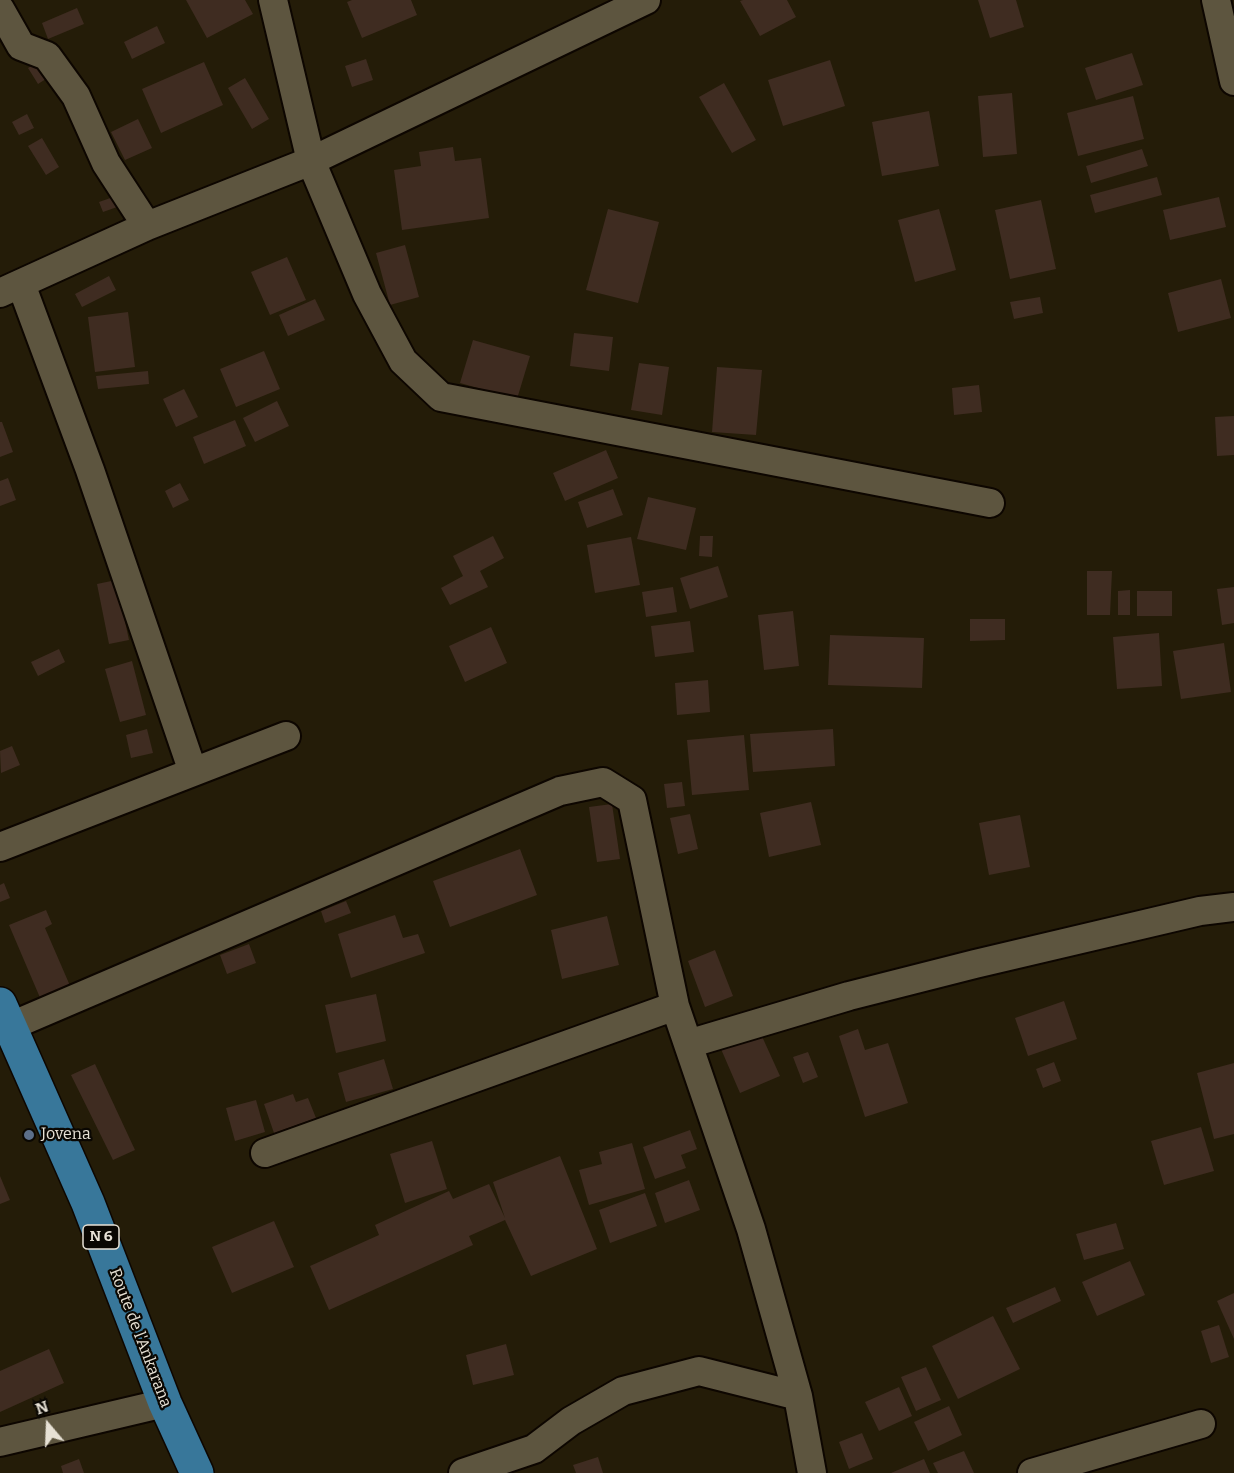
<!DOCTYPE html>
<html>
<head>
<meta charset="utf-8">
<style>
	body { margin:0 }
	#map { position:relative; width:1234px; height:1473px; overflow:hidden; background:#241c08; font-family:Bitter,serif }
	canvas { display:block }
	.north { position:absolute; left:18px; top:1395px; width:60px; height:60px; -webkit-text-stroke:4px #0a0702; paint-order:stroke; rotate:341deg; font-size:16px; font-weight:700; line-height:24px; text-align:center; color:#e7e1d5 }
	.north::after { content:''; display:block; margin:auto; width:21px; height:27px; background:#e7e1d5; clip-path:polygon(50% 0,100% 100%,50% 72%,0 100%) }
</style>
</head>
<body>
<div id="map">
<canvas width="1234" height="1473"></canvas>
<div class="north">N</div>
</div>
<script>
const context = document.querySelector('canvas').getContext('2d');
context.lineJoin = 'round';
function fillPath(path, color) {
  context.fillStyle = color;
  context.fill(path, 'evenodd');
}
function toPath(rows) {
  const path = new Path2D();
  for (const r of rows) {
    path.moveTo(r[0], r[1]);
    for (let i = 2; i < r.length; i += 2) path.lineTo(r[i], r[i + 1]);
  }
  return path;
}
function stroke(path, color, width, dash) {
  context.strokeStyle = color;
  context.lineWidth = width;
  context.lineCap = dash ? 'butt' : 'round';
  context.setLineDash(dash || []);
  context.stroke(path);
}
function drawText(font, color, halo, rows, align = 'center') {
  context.font = font + ' Bitter,serif';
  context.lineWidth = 4.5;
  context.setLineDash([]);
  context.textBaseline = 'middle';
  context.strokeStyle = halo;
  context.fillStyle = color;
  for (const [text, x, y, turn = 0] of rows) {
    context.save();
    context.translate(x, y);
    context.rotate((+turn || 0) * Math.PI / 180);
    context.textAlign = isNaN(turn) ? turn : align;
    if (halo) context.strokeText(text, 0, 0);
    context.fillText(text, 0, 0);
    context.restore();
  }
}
const building = toPath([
	[186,0,245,0,253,14,207,38],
	[352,0,411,0,417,15,362,38,347,2],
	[743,0,787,0,796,17,760,36,740,1],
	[978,0,1016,0,1024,27,990,38],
	[77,8,84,24,48,39,42,23],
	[157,26,165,43,132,59,124,42],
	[1132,53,1143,85,1096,100,1085,68],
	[366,59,373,80,352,87,345,66],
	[830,60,845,106,783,126,768,80],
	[39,61,49,77,38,84,28,68],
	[204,62,223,105,161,133,142,89],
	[245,78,269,119,252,129,228,88],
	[724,83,756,140,732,153,699,97],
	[1012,93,1017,154,983,157,978,96],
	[1133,96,1144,139,1078,156,1067,113],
	[929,111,939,166,882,176,872,122],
	[27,114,34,128,19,135,12,122],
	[138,119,152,148,125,160,111,132],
	[42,138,59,167,46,175,28,146],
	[453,147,455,161,481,158,489,218,402,230,394,170,421,166,419,152],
	[1142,149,1148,166,1091,183,1086,166],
	[1157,177,1162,195,1095,213,1090,195],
	[116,196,120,206,103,212,99,202],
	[1219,197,1226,227,1170,240,1163,210],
	[1041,200,1056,269,1010,279,995,210],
	[608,209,659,222,638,303,586,290],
	[939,209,956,270,915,282,898,220],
	[405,245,419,297,390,305,376,253],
	[287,257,306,300,270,315,251,272],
	[109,276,116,290,82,307,75,294],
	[1221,279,1231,318,1178,332,1168,293],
	[1040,297,1043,313,1014,319,1010,302],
	[315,299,325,320,288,336,279,315],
	[128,312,135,367,95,372,88,317],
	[574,333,613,337,609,371,570,366],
	[473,340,530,356,517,399,460,383],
	[264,351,280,389,236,407,220,369],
	[639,363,669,367,662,415,631,410],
	[717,367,762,370,756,435,712,432],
	[148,371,149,384,98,389,96,376],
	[979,385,982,412,954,415,952,388],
	[184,389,198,417,176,427,163,399],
	[277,401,289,426,255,442,243,418],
	[1234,416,1234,455,1217,456,1215,417],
	[235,420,246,446,204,464,193,437],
	[0,422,2,422,13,452,0,457],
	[606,450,618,478,565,501,553,473],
	[8,478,16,500,0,506,0,481],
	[180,483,189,500,173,508,165,491],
	[613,489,623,515,587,528,578,502],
	[648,497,696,508,686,550,637,539],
	[493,536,504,558,480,571,488,587,450,605,441,588,463,576,453,556],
	[700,536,713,536,712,557,699,556],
	[631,537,640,585,595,593,587,545],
	[718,566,728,597,690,609,680,578],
	[1087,571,1112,571,1110,615,1087,615],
	[116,580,129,640,109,644,97,584],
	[673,587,677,612,646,617,642,592],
	[1234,587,1234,623,1222,625,1217,589],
	[1130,590,1130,615,1118,615,1118,591],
	[1137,591,1172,591,1172,616,1137,616],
	[793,611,799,666,764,670,758,615],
	[970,619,1005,619,1005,640,970,641],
	[690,621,694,652,655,657,651,626],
	[491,627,507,663,465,682,449,646],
	[1159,633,1162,686,1117,689,1113,637],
	[830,635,924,638,922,688,828,685],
	[1224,643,1231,692,1181,699,1173,651],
	[59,649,65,662,38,676,31,662],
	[132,661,146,715,120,722,105,669],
	[708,680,710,712,677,715,675,683],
	[147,729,153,753,131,758,126,735],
	[833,729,835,766,753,772,750,734],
	[744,735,749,790,692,795,687,740],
	[12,746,20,765,1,773,0,751],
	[682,782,685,806,667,808,664,784],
	[811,802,821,845,769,857,760,813],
	[612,804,620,859,597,862,589,807],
	[690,814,698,849,678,854,670,818],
	[1020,815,1030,867,989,875,979,823],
	[520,849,537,895,450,927,433,881],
	[4,883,10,898,0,902,0,885],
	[346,901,351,913,325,923,321,911],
	[46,910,52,924,45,928,71,988,41,1000,9,925],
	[395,915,403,938,418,934,425,953,351,978,338,934],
	[607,916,619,965,562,979,551,930],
	[249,944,256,963,227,974,220,955],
	[715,950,733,996,705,1007,688,961],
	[376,994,386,1041,336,1053,325,1005],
	[1064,1001,1077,1039,1028,1056,1015,1018],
	[858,1029,865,1050,888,1043,908,1103,865,1117,839,1036],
	[760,1032,780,1076,740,1093,721,1049],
	[808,1052,818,1077,803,1083,793,1057],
	[384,1059,393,1089,346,1102,338,1073],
	[1054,1062,1061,1081,1043,1088,1036,1069],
	[1234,1063,1234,1134,1214,1139,1197,1073],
	[95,1064,135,1150,113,1160,71,1075],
	[293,1094,296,1102,308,1098,316,1118,274,1133,264,1104],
	[256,1100,265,1132,235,1141,226,1108],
	[1201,1127,1214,1171,1164,1185,1151,1141],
	[690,1130,697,1149,681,1155,686,1168,655,1179,643,1147],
	[432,1141,447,1189,405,1203,390,1154],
	[632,1143,645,1189,589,1205,579,1170,602,1164,599,1152],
	[560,1156,597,1249,531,1276,505,1220,469,1236,473,1245,329,1310,310,1266,379,1235,375,1225,449,1191,453,1199,489,1184,505,1218,493,1182],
	[0,1176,10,1200,0,1204],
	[689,1180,700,1210,665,1223,655,1193],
	[645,1193,657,1226,610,1243,599,1210],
	[274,1221,294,1267,232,1293,212,1247],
	[1116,1223,1124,1249,1084,1260,1076,1234],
	[1130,1261,1145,1295,1097,1316,1082,1282],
	[1055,1287,1061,1301,1013,1323,1006,1308],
	[1234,1293,1234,1339,1217,1301],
	[993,1316,1020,1369,958,1399,932,1346],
	[1219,1325,1229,1357,1211,1363,1201,1331],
	[506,1344,514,1375,473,1385,466,1355],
	[49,1349,64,1383,0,1412,0,1371],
	[926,1367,941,1400,916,1411,901,1377],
	[899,1387,912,1416,879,1431,865,1402],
	[949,1406,962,1435,928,1451,914,1422],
	[862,1433,873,1459,849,1469,839,1442],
	[964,1451,974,1473,938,1473,933,1463],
	[598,1457,603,1473,576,1473,573,1465],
	[79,1459,84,1473,63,1473,61,1466],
	[924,1459,930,1473,891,1473]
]);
const minor = toPath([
	[273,0,311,161,367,294,403,361,441,397,990,503],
	[1216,0,1234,81],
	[0,9,21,46,47,56,76,96,106,163,147,226],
	[21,284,90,470,193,772],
	[0,293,147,226,311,161,646,0],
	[0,847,286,736],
	[11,1026,560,791,603,782,632,800,675,1006,751,1229,798,1396,812,1473],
	[688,1044,849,996,975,964,1200,911,1234,907],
	[265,1153,675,1006],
	[0,1442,165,1403],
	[463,1473,534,1449,571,1421,623,1391,699,1371,798,1396],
	[1032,1473,1201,1424]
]);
const major = toPath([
	[0,1004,88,1203,165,1403,197,1473]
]);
const markers = [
	[29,1135,6,"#5c6f8a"]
];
const shields = [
	[101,1237,36]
];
const shieldNames = [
	["N 6",101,1237]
];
const poiNames = [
	["Jovena",41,1135]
];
const streetNames = [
	["Route de l'Ankarana",140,1338,69]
];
fillPath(building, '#3f2c21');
stroke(minor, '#0d0600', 32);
stroke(major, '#0d0600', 36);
stroke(minor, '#5d553f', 28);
stroke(major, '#38779a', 33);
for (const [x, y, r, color] of markers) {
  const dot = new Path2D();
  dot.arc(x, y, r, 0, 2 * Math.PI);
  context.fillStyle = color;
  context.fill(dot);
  stroke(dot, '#0a0702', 2);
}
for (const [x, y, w] of shields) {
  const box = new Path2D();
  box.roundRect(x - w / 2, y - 12, w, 24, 4.5);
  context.fillStyle = '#0a0702';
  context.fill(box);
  stroke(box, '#e7e1d5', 1.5);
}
drawText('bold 15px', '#e7e1d5', null, shieldNames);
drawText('16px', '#e7e1d5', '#0a0702', poiNames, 'left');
drawText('16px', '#e7e1d5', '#0a0702', streetNames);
</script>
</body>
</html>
